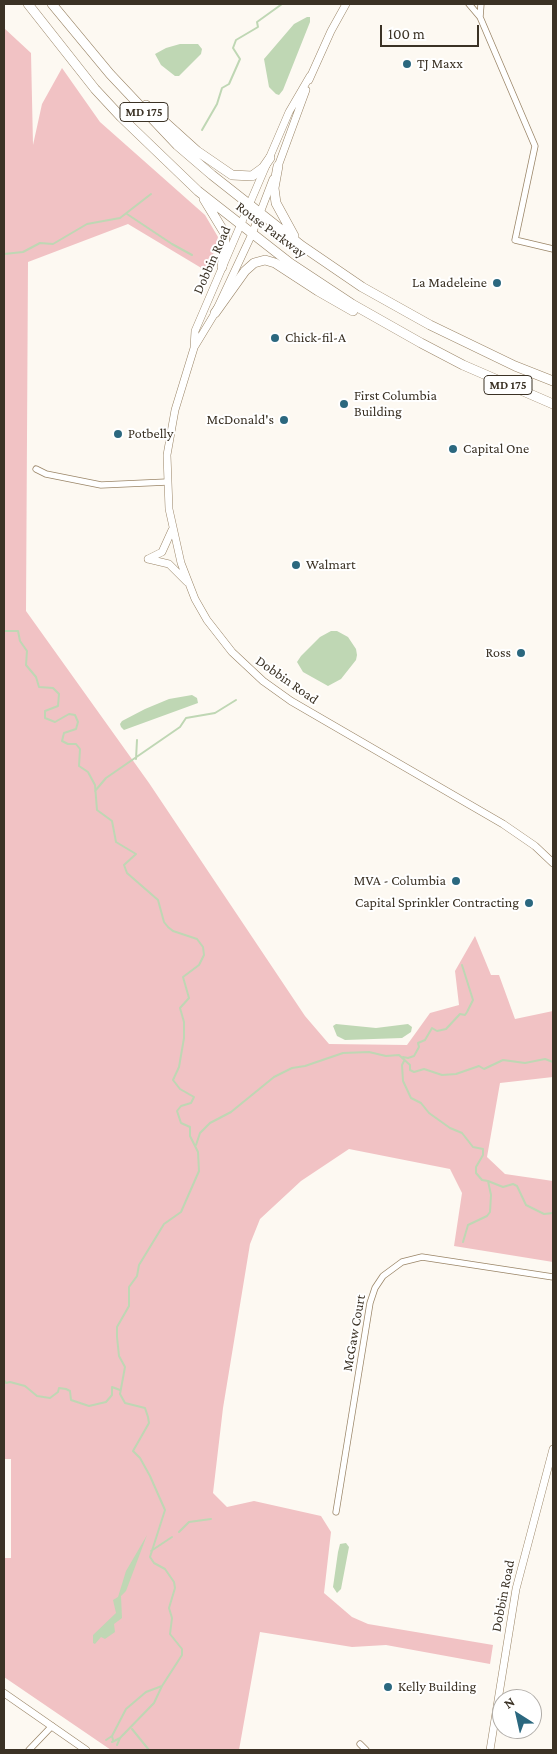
<!DOCTYPE html>
<html>
<head>
<meta charset="utf-8">
<style>
	body { margin:0 }
	#map { position:relative; width:557px; height:1754px; overflow:hidden; background:#fdf9f2; font-family:"Crimson Pro",serif }
	canvas { display:block }
	.frame { position:absolute; inset:0; border:5px solid #3b3225; pointer-events:none }
	.north { position:absolute; left:492px; top:1689px; width:50px; height:50px; box-sizing:border-box; background:#fff; border:1px solid #b1ada8; border-radius:50%; rotate:325deg; font-size:14px; font-weight:700; line-height:20px; text-align:center; color:#3b3225 }
	.north::after { content:''; display:block; margin:auto; width:18px; height:22px; background:#2b687f; clip-path:polygon(50% 0,100% 100%,50% 72%,0 100%) }
	.scale { position:absolute; left:380px; top:25px; width:99px; height:22px; box-sizing:border-box; border:2px solid #3b3225; border-top:0; padding-left:6px; font-size:15px; line-height:18px; white-space:nowrap; color:#3b3225; -webkit-text-stroke:4px #fff; paint-order:stroke }
</style>
</head>
<body>
<div id="map">
<canvas width="557" height="1754"></canvas>
<div class="frame"></div>
<div class="north">N</div>
<div class="scale">100 m</div>
</div>
<script>
const context = document.querySelector('canvas').getContext('2d');
context.lineJoin = 'round';
function fillPath(path, color) {
  context.fillStyle = color;
  context.fill(path, 'evenodd');
}
function toPath(rows) {
  const path = new Path2D();
  for (const r of rows) {
    path.moveTo(r[0], r[1]);
    for (let i = 2; i < r.length; i += 2) path.lineTo(r[i], r[i + 1]);
  }
  return path;
}
function stroke(path, color, width, dash) {
  context.strokeStyle = color;
  context.lineWidth = width;
  context.lineCap = dash ? 'butt' : 'round';
  context.setLineDash(dash || []);
  context.stroke(path);
}
function drawText(font, color, halo, rows, align = 'center') {
  context.font = font + ' "Crimson Pro",serif';
  context.lineWidth = 4;
  context.setLineDash([]);
  context.textBaseline = 'middle';
  context.strokeStyle = halo;
  context.fillStyle = color;
  for (const [text, x, y, turn = 0] of rows) {
    context.save();
    context.translate(x, y);
    context.rotate((+turn || 0) * Math.PI / 180);
    context.textAlign = isNaN(turn) ? turn : align;
    if (halo) context.strokeText(text, 0, 0);
    context.fillText(text, 0, 0);
    context.restore();
  }
}
const green = toPath([
	[4,28,31,53,33,145,42,104,62,68,100,122,205,215,218,237,208,272,128,224,28,262,26,611,149,783,305,1016,329,1044,407,1045,430,1013,459,1005,455,971,475,936,491,975,499,975,515,1019,553,1011,553,1077,500,1083,487,1157,505,1174,553,1181,553,1262,454,1246,462,1193,450,1169,349,1149,301,1181,260,1219,250,1244,223,1408,213,1493,227,1507,254,1501,321,1516,331,1532,324,1593,352,1617,368,1624,493,1645,490,1664,386,1645,352,1647,260,1632,239,1750,111,1750,4,1677,4,1558,11,1558,11,1459,4,1459]
]);
const water = toPath([
	[307,17,310,17,310,22,283,90,279,95,276,94,269,87,264,59,294,24],
	[180,44,198,44,202,49,201,54,179,76,175,76,161,65,155,54,166,48],
	[331,631,337,631,348,637,356,649,357,655,356,660,341,679,328,686,303,672,297,662,301,656,320,637],
	[192,695,197,698,198,703,124,730,121,727,120,724,122,721,145,709,169,699],
	[336,1024,376,1028,408,1024,412,1027,411,1032,402,1038,345,1040,337,1036,333,1026],
	[147,1535,126,1591,121,1596,122,1618,114,1624,115,1632,105,1639,101,1637,95,1644,93,1643,93,1635,116,1613,113,1600,118,1597,126,1571],
	[346,1543,349,1547,341,1589,337,1593,333,1587,338,1552,340,1544]
]);
const stream = toPath([
	[202,130,217,104,222,88,229,84,240,59,233,48,236,40,258,27,257,22,282,4],
	[127,214,172,244,192,255],
	[4,254,23,252,40,243,53,244,87,224,120,218,151,194],
	[4,631,18,631,20,641,27,651,26,665,36,677,39,687,53,688,59,694,58,706,45,711,45,718,55,722,69,714,75,715,78,722,76,729,64,733,62,741,68,744,76,744,80,749,79,766,88,772,95,785,97,810,112,821,116,842,136,854,124,865,127,873,158,900,164,922,168,927,173,931,197,939,203,947,204,955,199,965,183,977,189,998,180,1008,184,1022,184,1038,179,1067,173,1080,180,1089,194,1097,191,1103,181,1106,177,1111,181,1123,190,1127,190,1136,198,1152,199,1171,181,1212,164,1224,139,1265,137,1276,129,1287,129,1306,117,1327,117,1337,119,1356,125,1367,120,1394,125,1403,145,1408,148,1417,149,1423,133,1451,140,1458,150,1476,165,1510,150,1557,154,1563,165,1569,174,1582,175,1588,169,1608,172,1618,170,1634,182,1649,182,1655,162,1686,154,1703,120,1738,117,1745],
	[136,759,137,740],
	[95,791,106,778,180,727,186,718,215,713,236,700],
	[403,1057,408,1058,414,1056,419,1047,418,1043,425,1040,432,1028,437,1031,446,1029,460,1014,465,1015,467,1012,473,1000,462,965],
	[404,1061,402,1065,403,1081,411,1098,421,1103,429,1113,450,1128,462,1133,473,1147,483,1149,483,1155,476,1167,476,1173,482,1180,488,1181,491,1195,490,1212,487,1216,468,1225,463,1242],
	[196,1145,200,1133,210,1123,231,1112,274,1077,292,1068,305,1066,343,1053,369,1052,386,1056,399,1055,410,1065,410,1070,414,1072,424,1069,442,1075,456,1074,479,1066,484,1069,503,1060,525,1063,545,1059,553,1062],
	[488,1181,503,1187,513,1184,517,1186,526,1205,544,1214,553,1213],
	[4,1380,6,1383,10,1382,25,1386,37,1396,50,1398,58,1392,59,1388,66,1389,70,1391,71,1400,89,1406,106,1402,112,1395,112,1387,120,1390],
	[179,1532,189,1522,211,1519],
	[151,1551,172,1537],
	[132,1729,149,1750],
	[112,1736,126,1709,146,1692,162,1686],
	[106,1740,112,1736,113,1740],
	[112,1742,120,1738]
]);
const minor = toPath([
	[469,4,480,17,535,146,515,240,553,249],
	[480,17,481,4],
	[36,469,46,474,101,485,167,482],
	[336,1512,370,1303,375,1288,383,1276,402,1262,422,1257,553,1277],
	[360,1744,366,1750],
	[29,1750,52,1726]
]);
const tertiary = toPath([
	[310,76,289,112,195,331,194,348,175,410,167,455,169,509,181,563,195,599,207,620,232,652,263,681,291,701,503,824,535,846,553,863],
	[309,80,331,31,346,4],
	[277,169,306,90],
	[195,346,215,313,252,234,273,179],
	[148,559,169,564,187,582],
	[148,559,162,552,172,530],
	[4,1693,86,1750],
	[490,1750,516,1589,553,1449]
]);
const primary = toPath([
	[28,4,95,89,121,117,198,191,290,263,352,304,421,343,463,365,553,404],
	[52,4,110,74,177,145,212,175,302,246,362,287,430,325,515,366,553,381],
	[146,105,197,151,232,175,252,176,263,168,270,158],
	[278,166,274,188,276,203,294,236],
	[204,199,224,232,225,245,222,267],
	[215,313,245,271,254,263,265,260,275,263,318,291,353,311]
]);
const markers = [
	[407,64,5,"#2b687f"],
	[497,283,5,"#2b687f"],
	[275,338,5,"#2b687f"],
	[344,404,5,"#2b687f"],
	[284,420,5,"#2b687f"],
	[118,434,5,"#2b687f"],
	[453,449,5,"#2b687f"],
	[296,565,5,"#2b687f"],
	[521,653,5,"#2b687f"],
	[456,881,5,"#2b687f"],
	[529,903,5,"#2b687f"],
	[388,1687,5,"#2b687f"]
];
const shields = [
	[144,112,48],
	[508,385,48]
];
const shieldNames = [
	["MD 175",144,112],
	["MD 175",508,385]
];
const poiNames = [
	["TJ Maxx",417,64],
	["La Madeleine",487,283,"right"],
	["Chick-fil-A",285,338],
	["First Columbia",354,396],
	["Building",354,412],
	["McDonald's",274,420,"right"],
	["Potbelly",128,434],
	["Capital One",463,449],
	["Walmart",306,565],
	["Ross",511,653,"right"],
	["MVA - Columbia",446,881,"right"],
	["Capital Sprinkler Contracting",519,903,"right"],
	["Kelly Building",398,1687]
];
const streetNames = [
	["Rouse Parkway",271,230,37],
	["Dobbin Road",212,260,-66],
	["Dobbin Road",287,680,35],
	["McGaw Court",354,1333,-80],
	["Dobbin Road",503,1596,-79]
];
fillPath(green, '#f1c2c4');
fillPath(water, '#bfd7b4');
stroke(stream, '#bfd7b4', 2);
stroke(minor, '#9a8567', 7);
stroke(tertiary, '#9a8567', 8);
stroke(primary, '#9a8567', 10);
stroke(minor, '#fff', 5.5);
stroke(tertiary, '#fff', 7);
stroke(primary, '#fff', 9);
for (const [x, y, r, color] of markers) {
  const dot = new Path2D();
  dot.arc(x, y, r, 0, 2 * Math.PI);
  context.fillStyle = color;
  context.fill(dot);
  stroke(dot, '#fff', 2);
}
for (const [x, y, w] of shields) {
  const box = new Path2D();
  box.roundRect(x - w / 2, y - 9.5, w, 19, 4);
  context.fillStyle = '#fff';
  context.fill(box);
  stroke(box, '#3b3225', 1);
}
drawText('bold 12px', '#3b3225', null, shieldNames);
drawText('14px', '#3b3225', '#fff', poiNames, 'left');
drawText('14px', '#3b3225', '#fff', streetNames);
</script>
</body>
</html>
